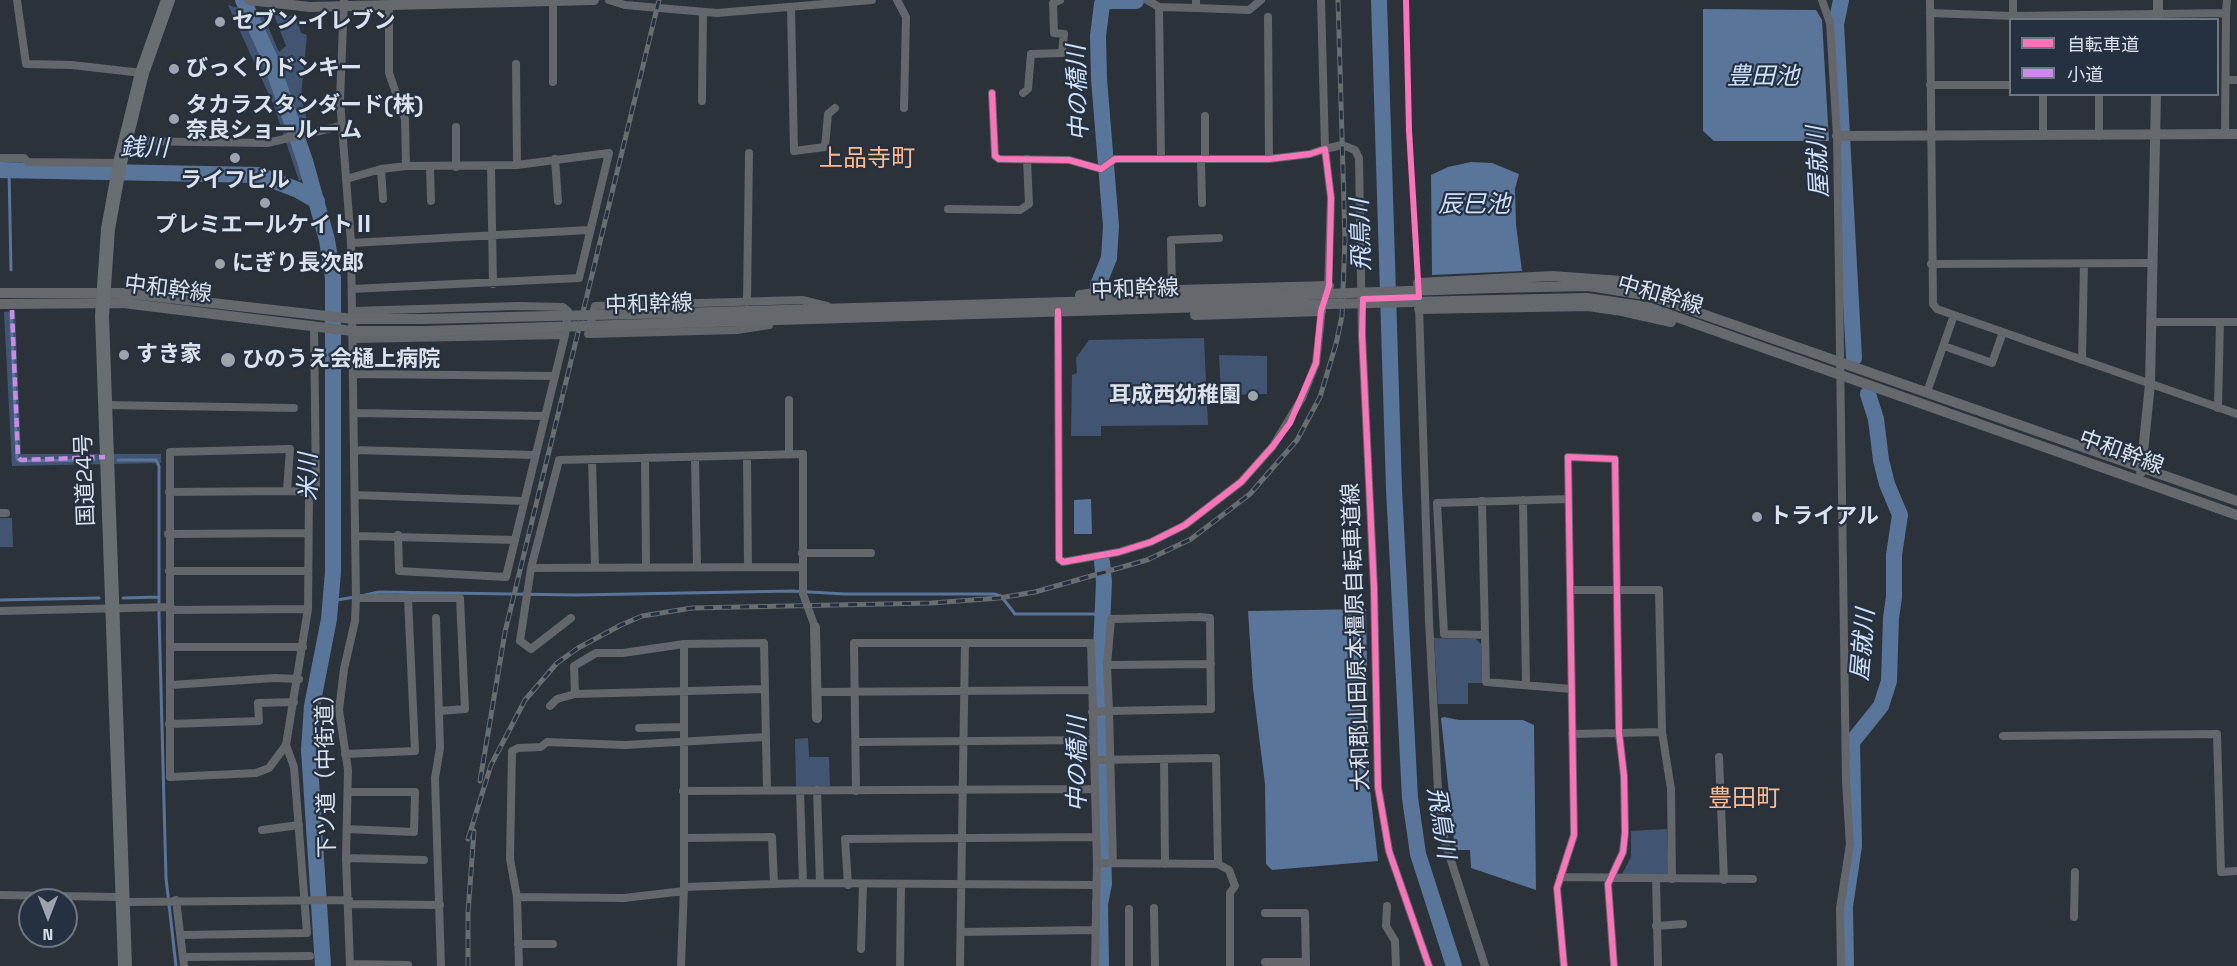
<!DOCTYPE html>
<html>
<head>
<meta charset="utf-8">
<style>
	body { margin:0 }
	#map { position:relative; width:2237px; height:966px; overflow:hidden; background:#2b323a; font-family:"Space Grotesk","Noto Sans JP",sans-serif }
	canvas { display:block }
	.legend { position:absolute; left:2009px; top:18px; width:210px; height:78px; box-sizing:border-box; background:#253140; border:2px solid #6e7885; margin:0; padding:8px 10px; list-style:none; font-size:18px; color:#dbe2ec }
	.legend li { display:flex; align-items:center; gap:12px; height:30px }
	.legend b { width:30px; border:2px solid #6e7885 }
	.north { position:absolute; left:18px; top:888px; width:60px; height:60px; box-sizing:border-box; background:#253140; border:2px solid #6e7885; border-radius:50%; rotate:180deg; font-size:16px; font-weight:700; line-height:24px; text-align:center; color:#dbe2ec }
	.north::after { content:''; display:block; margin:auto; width:21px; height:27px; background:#9da4ae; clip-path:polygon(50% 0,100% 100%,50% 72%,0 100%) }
</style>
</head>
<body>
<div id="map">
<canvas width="2237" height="966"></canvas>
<ul class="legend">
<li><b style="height:8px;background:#fb73b8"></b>自転車道</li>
<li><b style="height:8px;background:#ca8be6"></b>小道</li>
</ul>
<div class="north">N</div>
</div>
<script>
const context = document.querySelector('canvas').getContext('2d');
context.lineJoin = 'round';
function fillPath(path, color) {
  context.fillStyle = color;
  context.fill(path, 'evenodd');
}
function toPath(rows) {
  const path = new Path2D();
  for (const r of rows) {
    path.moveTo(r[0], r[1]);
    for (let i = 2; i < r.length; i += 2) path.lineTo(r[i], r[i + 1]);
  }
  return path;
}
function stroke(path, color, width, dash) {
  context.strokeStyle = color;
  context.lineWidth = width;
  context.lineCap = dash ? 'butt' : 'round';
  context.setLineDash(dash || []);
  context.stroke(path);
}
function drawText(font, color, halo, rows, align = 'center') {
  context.font = font + ' "Space Grotesk","Noto Sans JP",sans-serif';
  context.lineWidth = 4.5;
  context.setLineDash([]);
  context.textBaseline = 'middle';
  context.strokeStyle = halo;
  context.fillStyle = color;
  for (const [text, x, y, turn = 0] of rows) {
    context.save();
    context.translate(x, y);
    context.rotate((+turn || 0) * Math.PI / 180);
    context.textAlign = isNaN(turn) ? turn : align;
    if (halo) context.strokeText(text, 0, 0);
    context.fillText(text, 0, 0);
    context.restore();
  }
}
const green = toPath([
	[228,5,242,9,270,68,300,160,302,179,299,181,274,106],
	[256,13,263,15,279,52,286,46,274,15,296,16,301,33,307,35,301,97,309,128,300,130,281,72],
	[15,311,21,454,161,454,161,463,12,466,4,312],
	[1204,338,1208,425,1101,426,1101,436,1071,436,1072,375,1077,373,1076,358,1089,340],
	[1219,355,1267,356,1267,394,1221,395],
	[0,518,12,518,13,547,0,547],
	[1434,638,1476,639,1481,644,1482,683,1468,683,1468,704,1438,704],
	[808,738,809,757,829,757,830,786,796,787,795,739],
	[1667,829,1669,877,1621,876,1631,857,1631,831]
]);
const water = toPath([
	[1703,9,1816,10,1822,20,1829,141,1714,141,1703,131],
	[1471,162,1492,163,1519,174,1515,189,1516,225,1522,271,1432,275,1431,175,1448,167],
	[1091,499,1092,534,1074,534,1074,500],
	[1366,609,1369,781,1378,861,1272,870,1266,864,1265,784,1253,688,1248,611],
	[1444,717,1459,720,1523,720,1534,725,1536,890,1471,868,1470,850,1455,850,1441,718]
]);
const stream = toPath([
	[9,170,11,270],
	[11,314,17,459,19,461,94,460],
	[118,460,156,460,159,466,159,615,166,878,176,966],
	[365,595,379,592,576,595,793,591,844,594,994,594,1001,596,1015,614,1101,614],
	[123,598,159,597],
	[0,600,99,598],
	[331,601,355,597]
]);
const river = toPath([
	[243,0,270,59,305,161,327,240,333,278,333,572,329,619,312,706,309,750,323,966],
	[1379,0,1394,489,1410,798,1418,854,1454,966],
	[1841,0,1836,24,1854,358],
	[0,170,259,175,298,190,317,201],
	[1098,285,1109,258,1111,226,1099,79,1098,36,1102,4,1110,1,1136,1],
	[1101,966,1100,904,1104,884,1099,693,1104,582,1102,562],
	[1846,966,1845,906,1854,846,1852,742,1881,706,1889,681,1891,618,1894,597,1894,555,1900,515,1887,484,1881,460,1876,419,1868,394]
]);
const street = toPath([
	[17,0,26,64,72,65,142,73],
	[344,0,340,100,351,243,356,598,355,621,344,669,339,710,348,770,346,858,350,966],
	[609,0,625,5,717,13,872,0],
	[897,0,906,17,904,108],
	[1147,0,1159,7,1196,8,1196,0],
	[1321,0,1325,149,1342,145,1355,150,1359,158,1362,335,1374,588,1378,787,1389,851,1429,966],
	[1822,0,1830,23,1837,136,1846,782,1850,845,1840,908,1841,966],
	[1930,0,1933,304,1937,309,1954,315,2237,414],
	[2013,0,2013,16],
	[389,6,389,73,405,119,406,166],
	[1159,7,1161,158],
	[791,8,794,151,825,147,828,114,835,108],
	[1196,8,1249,10,1261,0],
	[1930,13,2013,16,2226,13,2225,134],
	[2226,13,2227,0],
	[1268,17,1269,159],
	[516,64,517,165],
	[2226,80,2237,80],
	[553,82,553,1],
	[1930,85,2010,85],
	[992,93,995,156,999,159,1069,160,1101,169,1115,159,1269,159,1310,154,1325,149,1331,198,1328,291],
	[1023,93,1028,89,1031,54,1062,53,1064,34,1054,33,1053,3,1060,0],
	[2043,94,2043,135],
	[2099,94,2099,136],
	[702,101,703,12],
	[1205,116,1205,159],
	[456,127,456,167],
	[126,141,267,143,341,126],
	[0,158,24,158,28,162,120,163],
	[555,159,558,201],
	[1201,159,1202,203],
	[430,167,431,201],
	[491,167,493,284],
	[381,169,383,199],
	[346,179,381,169,406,166,517,165,609,153,579,278,352,289],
	[948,209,1020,210,1029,204,1027,159],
	[351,243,589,230],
	[1931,264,2153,263],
	[1172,290,1171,240,1219,238],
	[747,302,749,153],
	[1419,306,1429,621,1439,808,1445,842,1485,966],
	[353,311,518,306,563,307,568,311,565,335,353,339],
	[1058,311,1059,559,1063,562,1119,552,1151,542,1185,525,1241,482,1273,446,1302,398,1316,363,1322,308],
	[2151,322,2237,322],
	[769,325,737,330,588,334,595,306,802,300,827,306],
	[1944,346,1992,363,2003,332],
	[2082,360,2084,264],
	[353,374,555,376],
	[1927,392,1954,315],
	[789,400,789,455],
	[103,405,294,408],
	[2218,408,2220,322],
	[354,413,545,416],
	[354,450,535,455],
	[747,456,748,567],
	[695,458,697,567],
	[592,459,595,567],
	[645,459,646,567],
	[169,492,287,491],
	[309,492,308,609,286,745,269,768,256,773,170,777,170,452,290,449,287,491,309,492,316,488,314,327],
	[355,495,524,501],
	[1568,499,1437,503,1444,634,1485,635,1486,682,1571,689],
	[1523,500,1526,685],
	[1482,501,1485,635],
	[0,513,6,513],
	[168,534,307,533],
	[398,535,399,571,506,577,565,335],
	[356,536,515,540],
	[802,553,871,553],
	[802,567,531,568,559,460,803,454,803,594,815,627],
	[531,568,520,641,531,649,571,618],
	[169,571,308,571],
	[1570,590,1659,590,1662,732,1671,789,1672,879],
	[356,598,460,598,465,709,439,711],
	[171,610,308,609],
	[0,611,171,607],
	[1200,617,1210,618,1211,709,1109,711,1107,665,1111,619,1200,617],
	[436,618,440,748,435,778,441,966],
	[684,644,623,653,596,653,574,666,575,694,764,689],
	[171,647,303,647],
	[1107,665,1211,664],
	[171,685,275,678,299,679],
	[817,692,1092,690],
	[550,706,557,699,575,694],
	[1092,712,1109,711,1113,863],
	[169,724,259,721,258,703,294,702],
	[639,728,683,727],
	[1572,734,1662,732],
	[2003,736,2217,734,2221,872,2237,871],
	[856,742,1094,740],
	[345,754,415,751,408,598],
	[1719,757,1724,880],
	[1164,759,1165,864],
	[1094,760,1216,758,1218,864,1097,863],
	[817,790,820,883],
	[683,791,1094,789],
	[800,791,803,883],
	[856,791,854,643,1091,643,1097,863,1095,966],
	[347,829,414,832,415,792,348,792],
	[262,830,299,825],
	[684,838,772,837,774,884],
	[346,858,424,860],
	[1218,864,1229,870,1235,886,1230,893,1230,966],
	[1560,877,1753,879],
	[1656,879,1658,966],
	[848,885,845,839,1096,837],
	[684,887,803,883,1095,885],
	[0,895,117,897,127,902,349,900],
	[517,897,624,898,684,891],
	[176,900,184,966],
	[349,904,440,905],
	[1387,906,1386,926,1395,941,1396,966],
	[1154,908,1155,966],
	[1129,909,1129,966],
	[1265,913,1305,913,1306,966],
	[2074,917,2075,872],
	[1656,926,1683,924],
	[961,932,1095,930],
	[181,935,307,933,294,767,286,745],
	[518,944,553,944],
	[861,949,863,885],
	[184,957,310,956],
	[1265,962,1306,962],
	[350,964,408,965],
	[519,966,517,897,510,859,512,751,518,748,541,747,547,742,625,745,765,737],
	[681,966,684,887,684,644,764,643,767,790],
	[900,966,901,885],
	[960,966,965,643],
	[1564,966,1557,888,1574,835,1568,457,1615,459,1619,733,1624,776,1625,833,1623,852,1608,884,1614,966]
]);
const secondary = toPath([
	[249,0,310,7,594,0],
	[2158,20,2158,0],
	[1837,136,2237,134],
	[1418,283,1552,276,1622,281,1650,290],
	[1494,288,1589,286,1651,296,2237,501],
	[0,293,124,293,353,319,423,319],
	[1080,295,1102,292,1329,286],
	[1494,300,1587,298,1648,307,2237,515],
	[0,304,123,303,352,331,425,331],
	[1419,309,1588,306,1622,311,1671,322],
	[678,313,1207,298],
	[1195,315,1321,311],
	[679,323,1207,307],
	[2141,472,2150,384,2156,94],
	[815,627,817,718]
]);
const highway = toPath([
	[125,966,102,316,108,229,120,163,142,73,168,0]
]);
const rail = toPath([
	[480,781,505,632,659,0],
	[468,839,491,765,525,700,557,663,578,648,621,625,642,616,692,608,932,603,999,598,1035,592,1147,560,1191,539,1250,494,1297,440,1320,397,1336,344,1342,316,1345,239,1338,0],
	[468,966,468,913,474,831]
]);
const secondaryBridge = toPath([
	[1207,298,1494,288],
	[1207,307,1494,300],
	[423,319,678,313],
	[425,331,679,323]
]);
const quiet = toPath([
	[12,310,18,457,21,460,105,457]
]);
const cycleway = toPath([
	[1406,0,1409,130,1419,297,1363,299,1362,335,1374,588,1378,787,1389,851,1429,966],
	[992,93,995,156,999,159,1069,160,1101,169,1115,159,1269,159,1310,154,1325,149,1331,198,1329,286,1321,311,1316,363,1290,423,1273,446,1241,482,1185,525,1151,542,1119,552,1063,562,1059,559,1058,311],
	[1564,966,1557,888,1574,835,1568,457,1615,459,1619,733,1624,776,1625,833,1623,852,1608,884,1614,966]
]);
const markers = [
	[220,22,6,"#9da4ae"],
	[174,69,6,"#9da4ae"],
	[174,119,6,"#9da4ae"],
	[235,158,6,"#9da4ae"],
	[265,203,6,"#9da4ae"],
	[220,264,6,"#9da4ae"],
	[124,355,6,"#9da4ae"],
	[228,360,8,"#9da4ae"],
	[1253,396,6,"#9da4ae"],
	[1757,517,6,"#9da4ae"]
];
const poiNames = [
	["セブン-イレブン",232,22],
	["びっくりドンキー",186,69],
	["タカラスタンダード(株)",186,106],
	["奈良ショールーム",186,131],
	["ライフビル",235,181,"center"],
	["プレミエールケイトⅡ",265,226,"center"],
	["にぎり長次郎",232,264],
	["すき家",136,355],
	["ひのうえ会樋上病院",242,360],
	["耳成西幼稚園",1241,396,"right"],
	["トライアル",1769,517]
];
const streetNames = [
	["中和幹線",168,290,7],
	["中和幹線",1135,290,-2],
	["中和幹線",1660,296,16],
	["中和幹線",649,305,-2],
	["中和幹線",2121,453,20],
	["国道24号",86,480,-92],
	["大和郡山田原本橿原自転車道線",1357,637,-92],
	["下ツ道（中街道）",327,770,-91]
];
const waterNames = [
	["豊田池",1763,77],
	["中の橋川",1079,93,-92],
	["銭川",144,149,1],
	["屋就川",1819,162,-93],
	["辰巳池",1474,205],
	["飛鳥川",1362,235,-92],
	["米川",309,477,-90],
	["屋就川",1864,645,-85],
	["中の橋川",1078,764,-90],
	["飛鳥川",1440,823,81]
];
const neighbourhoodNames = [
	["上品寺町",867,159],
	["豊田町",1744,799]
];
fillPath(green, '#415572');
fillPath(water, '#59759a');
stroke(stream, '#59759a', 3);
stroke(river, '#59759a', 16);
stroke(street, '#63666a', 8);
stroke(secondary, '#65686d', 10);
stroke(highway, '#686e72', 14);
stroke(rail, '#676d71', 5);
stroke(rail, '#253140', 3, [9]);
stroke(secondaryBridge, '#65686d', 10);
stroke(quiet, '#ca8be6', 4.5, [9, 4.5]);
stroke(cycleway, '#fb73b8', 6);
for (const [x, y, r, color] of markers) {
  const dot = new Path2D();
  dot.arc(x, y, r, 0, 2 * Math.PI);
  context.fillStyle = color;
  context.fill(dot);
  stroke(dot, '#253140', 2);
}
drawText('bold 22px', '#dbe2ec', '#253140', poiNames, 'left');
drawText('22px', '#dbe2ec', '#253140', streetNames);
drawText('italic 24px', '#cfe1fb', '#253140', waterNames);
drawText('24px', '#ffbb8c', '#253140', neighbourhoodNames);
</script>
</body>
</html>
